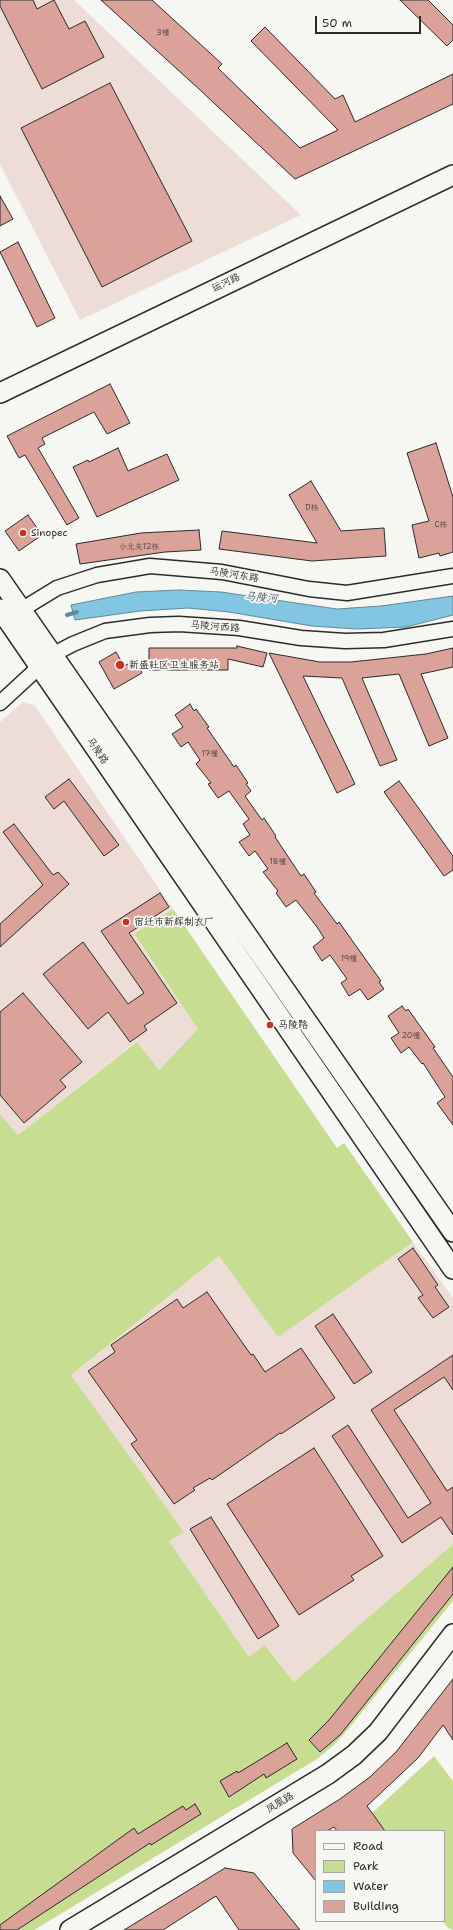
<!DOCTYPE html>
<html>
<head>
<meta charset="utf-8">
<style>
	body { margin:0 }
	#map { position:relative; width:453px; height:1930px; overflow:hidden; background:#f6f6f2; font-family:"Shantell Sans",sans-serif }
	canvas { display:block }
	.legend { position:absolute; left:315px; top:1830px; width:130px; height:92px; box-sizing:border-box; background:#f6f6f2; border:1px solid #a5a5a2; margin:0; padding:5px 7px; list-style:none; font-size:12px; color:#2b2b2b }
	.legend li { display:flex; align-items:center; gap:8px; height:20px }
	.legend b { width:20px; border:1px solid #a5a5a2 }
	.scale { position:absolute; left:315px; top:16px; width:106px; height:18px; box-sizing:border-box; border:2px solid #2b2b2b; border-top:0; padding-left:5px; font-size:12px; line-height:14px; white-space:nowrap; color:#2b2b2b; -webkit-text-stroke:3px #f6f6f2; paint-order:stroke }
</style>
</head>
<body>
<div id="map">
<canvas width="453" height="1930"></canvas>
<ul class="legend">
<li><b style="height:5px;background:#f6f6f2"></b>Road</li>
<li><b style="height:11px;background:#c7dd92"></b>Park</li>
<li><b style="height:11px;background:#82c6e3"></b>Water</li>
<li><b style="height:11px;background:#dba299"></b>Building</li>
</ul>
<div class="scale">50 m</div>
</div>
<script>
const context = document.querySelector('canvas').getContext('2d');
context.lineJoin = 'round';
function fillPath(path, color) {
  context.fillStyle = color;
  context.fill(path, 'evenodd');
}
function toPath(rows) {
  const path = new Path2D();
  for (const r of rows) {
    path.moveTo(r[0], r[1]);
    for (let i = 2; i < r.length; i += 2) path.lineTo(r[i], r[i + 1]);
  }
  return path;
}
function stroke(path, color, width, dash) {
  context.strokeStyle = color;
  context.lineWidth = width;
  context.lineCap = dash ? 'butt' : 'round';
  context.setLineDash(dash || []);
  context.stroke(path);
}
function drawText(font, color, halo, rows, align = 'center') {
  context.font = font + ' "Shantell Sans","LXGW WenKai TC",sans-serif';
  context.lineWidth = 3.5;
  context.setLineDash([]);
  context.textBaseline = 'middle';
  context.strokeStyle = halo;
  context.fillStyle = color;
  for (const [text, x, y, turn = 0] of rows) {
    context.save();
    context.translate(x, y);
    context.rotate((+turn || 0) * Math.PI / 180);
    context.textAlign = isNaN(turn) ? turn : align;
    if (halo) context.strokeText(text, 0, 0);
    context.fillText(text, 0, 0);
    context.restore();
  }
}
const built = toPath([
	[0,0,74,0,301,215,80,320,0,164],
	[23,702,35,706,173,909,134,935,199,1029,159,1070,136,1042,18,1135,0,1114,0,722],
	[413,1242,453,1298,453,1544,294,1682,266,1645,249,1657,169,1541,183,1532,71,1375,219,1256,278,1336]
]);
const green = toPath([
	[173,909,337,1148,344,1143,413,1242,278,1337,219,1256,71,1375,184,1532,169,1541,249,1657,265,1645,294,1682,453,1544,453,1601,345,1733,334,1745,317,1759,34,1930,0,1930,0,1114,18,1135,137,1042,159,1070,198,1029,134,934],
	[434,1756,453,1781,453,1930,448,1928,443,1921,444,1831,381,1831,370,1815]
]);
const water = toPath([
	[179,590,221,592,337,609,381,606,453,596,453,615,406,627,357,629,312,626,229,612,188,608,140,611,75,620,71,605,136,592,179,590]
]);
const stream = toPath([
	[67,615,77,612]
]);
const building = toPath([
	[0,0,33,0,37,9,54,0,69,29,85,21,104,57,42,89,0,6,0,0],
	[101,0,152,0,222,64,218,68,300,148,338,130,251,41,265,27,335,99,343,95,355,122,453,74,453,104,295,179,199,89,101,0],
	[400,0,428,0,453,25,453,40,447,46,400,0],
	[110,83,192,241,102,287,21,128,110,83],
	[0,196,13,219,0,226,0,196],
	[18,242,55,318,37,327,0,252,18,242],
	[110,384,130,423,107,434,94,412,42,438,45,444,38,448,79,518,67,525,25,455,19,458,7,436,110,384],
	[436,443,453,497,453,552,440,556,439,553,419,558,412,525,429,521,407,453,436,443],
	[118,448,128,471,167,454,179,480,97,517,73,467,88,460,89,462,118,448],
	[311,481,341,531,384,528,386,556,312,561,219,549,222,531,317,543,289,495,311,481],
	[28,515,42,535,19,551,5,531,28,515],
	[199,530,201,550,165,552,80,564,76,544,141,533,199,530],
	[237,646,267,653,263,667,228,659,228,670,149,670,149,648,237,648,237,646],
	[453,648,453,667,421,674,448,738,429,746,399,674,362,678,397,760,380,766,342,678,303,676,355,784,337,793,269,653,320,662,351,662,426,654,453,648],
	[116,652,124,666,135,660,142,673,114,689,99,662,116,652],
	[190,704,194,711,196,709,209,727,207,728,234,767,236,765,248,783,246,784,251,791,245,796,262,820,264,818,276,836,275,837,301,876,304,874,316,892,314,893,337,924,339,922,381,981,379,982,384,989,368,1000,360,989,349,996,341,983,347,979,330,955,322,961,313,947,324,938,317,927,296,900,286,907,276,893,278,891,263,872,268,869,255,851,249,856,239,842,250,835,243,824,249,819,229,791,218,798,208,784,211,783,196,764,200,760,188,742,181,747,172,734,183,727,175,715,190,704],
	[69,779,119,845,104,856,64,801,54,809,45,797,69,779],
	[399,781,453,856,453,870,444,876,384,792,399,781],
	[14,824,53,875,58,872,69,884,0,947,0,924,43,885,3,832,14,824],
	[160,893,169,907,129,933,177,1003,144,1026,147,1030,130,1042,108,1012,88,1029,43,974,83,942,128,1004,144,993,101,931,160,893],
	[23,993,82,1062,60,1080,66,1087,24,1123,0,1095,0,1012,23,993],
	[402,1006,406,1011,408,1009,435,1047,433,1048,453,1077,453,1125,437,1103,445,1097,423,1063,422,1064,409,1047,401,1053,391,1038,399,1033,388,1016,402,1006],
	[413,1248,438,1285,435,1287,449,1307,433,1318,418,1298,423,1295,398,1259,413,1248],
	[207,1292,251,1355,253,1354,265,1372,301,1348,335,1398,281,1434,280,1433,212,1480,210,1478,193,1488,195,1490,174,1504,131,1444,137,1440,88,1371,115,1352,111,1345,177,1299,183,1308,207,1292],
	[333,1314,372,1372,354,1384,315,1326,333,1314],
	[453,1355,453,1390,444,1377,394,1410,447,1491,453,1487,453,1535,441,1517,402,1543,332,1436,348,1425,408,1518,431,1503,371,1410,453,1355],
	[314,1448,383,1556,351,1576,354,1580,299,1615,227,1504,314,1448],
	[211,1517,279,1626,258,1639,190,1529,211,1517],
	[453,1567,453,1594,340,1735,320,1752,309,1740,329,1720,453,1567],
	[453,1679,453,1740,443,1725,418,1758,367,1806,385,1831,337,1831,334,1827,327,1831,316,1831,316,1881,293,1853,292,1829,340,1799,370,1777,396,1752,453,1679],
	[287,1743,297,1759,266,1778,264,1774,229,1797,220,1781,237,1771,238,1773,287,1743],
	[195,1804,201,1814,151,1845,150,1843,17,1930,0,1930,0,1925,134,1828,138,1834,183,1806,186,1810,195,1804],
	[225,1868,254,1873,300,1930,239,1930,216,1896,163,1930,124,1930,225,1868]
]);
const street = toPath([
	[21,610,57,588,97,575,150,566,222,572,309,589,347,593,453,576],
	[0,703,52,655,73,644,105,631,150,625,179,624,239,628,301,638,345,641,384,640,453,629]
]);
const secondary = toPath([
	[0,393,453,175],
	[0,579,453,1232],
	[0,609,453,1269],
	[70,1930,328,1774,354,1755,378,1732,453,1634]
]);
const markers = [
	[23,533,4,"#c8321e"],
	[120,665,5,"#c8321e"],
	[126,922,4,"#c8321e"],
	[270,1025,4,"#c8321e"]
];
const numberNames = [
	["3幢",163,33],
	["D栋",312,508],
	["C栋",441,525],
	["小北关12栋",139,547],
	["17幢",210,754],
	["18幢",278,862],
	["19幢",349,959],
	["20幢",411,1036]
];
const streetNames = [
	["运河路",226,283,-26],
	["马陵河东路",234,575,9],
	["马陵河西路",215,627,4],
	["马陵路",97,751,56],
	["凤凰路",280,1803,-31]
];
const poiNames = [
	["Sinopec",31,533],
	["新盛社区卫生服务站",129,665],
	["宿迁市新辉制衣厂",134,922],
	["马陵路",278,1025]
];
const waterNames = [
	["马陵河",261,598,5]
];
fillPath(built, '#eeddd7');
fillPath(green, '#c7dd92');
fillPath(water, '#82c6e3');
stroke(water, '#5f8899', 1);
stroke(stream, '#5f8899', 4);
fillPath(building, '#dba299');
stroke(building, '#2b2b2b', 1);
stroke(street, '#2b2b2b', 17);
stroke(secondary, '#2b2b2b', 22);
stroke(street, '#f6f6f2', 14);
stroke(secondary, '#f6f6f2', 19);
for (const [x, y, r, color] of markers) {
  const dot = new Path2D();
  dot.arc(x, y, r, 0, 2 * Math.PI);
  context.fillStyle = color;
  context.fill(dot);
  stroke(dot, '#f6f6f2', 1.5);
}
drawText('8px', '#574946', null, numberNames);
drawText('10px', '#2b2b2b', '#f6f6f2', streetNames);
drawText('10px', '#2b2b2b', '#f6f6f2', poiNames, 'left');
drawText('italic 11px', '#455a62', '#f6f6f2', waterNames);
</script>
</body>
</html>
